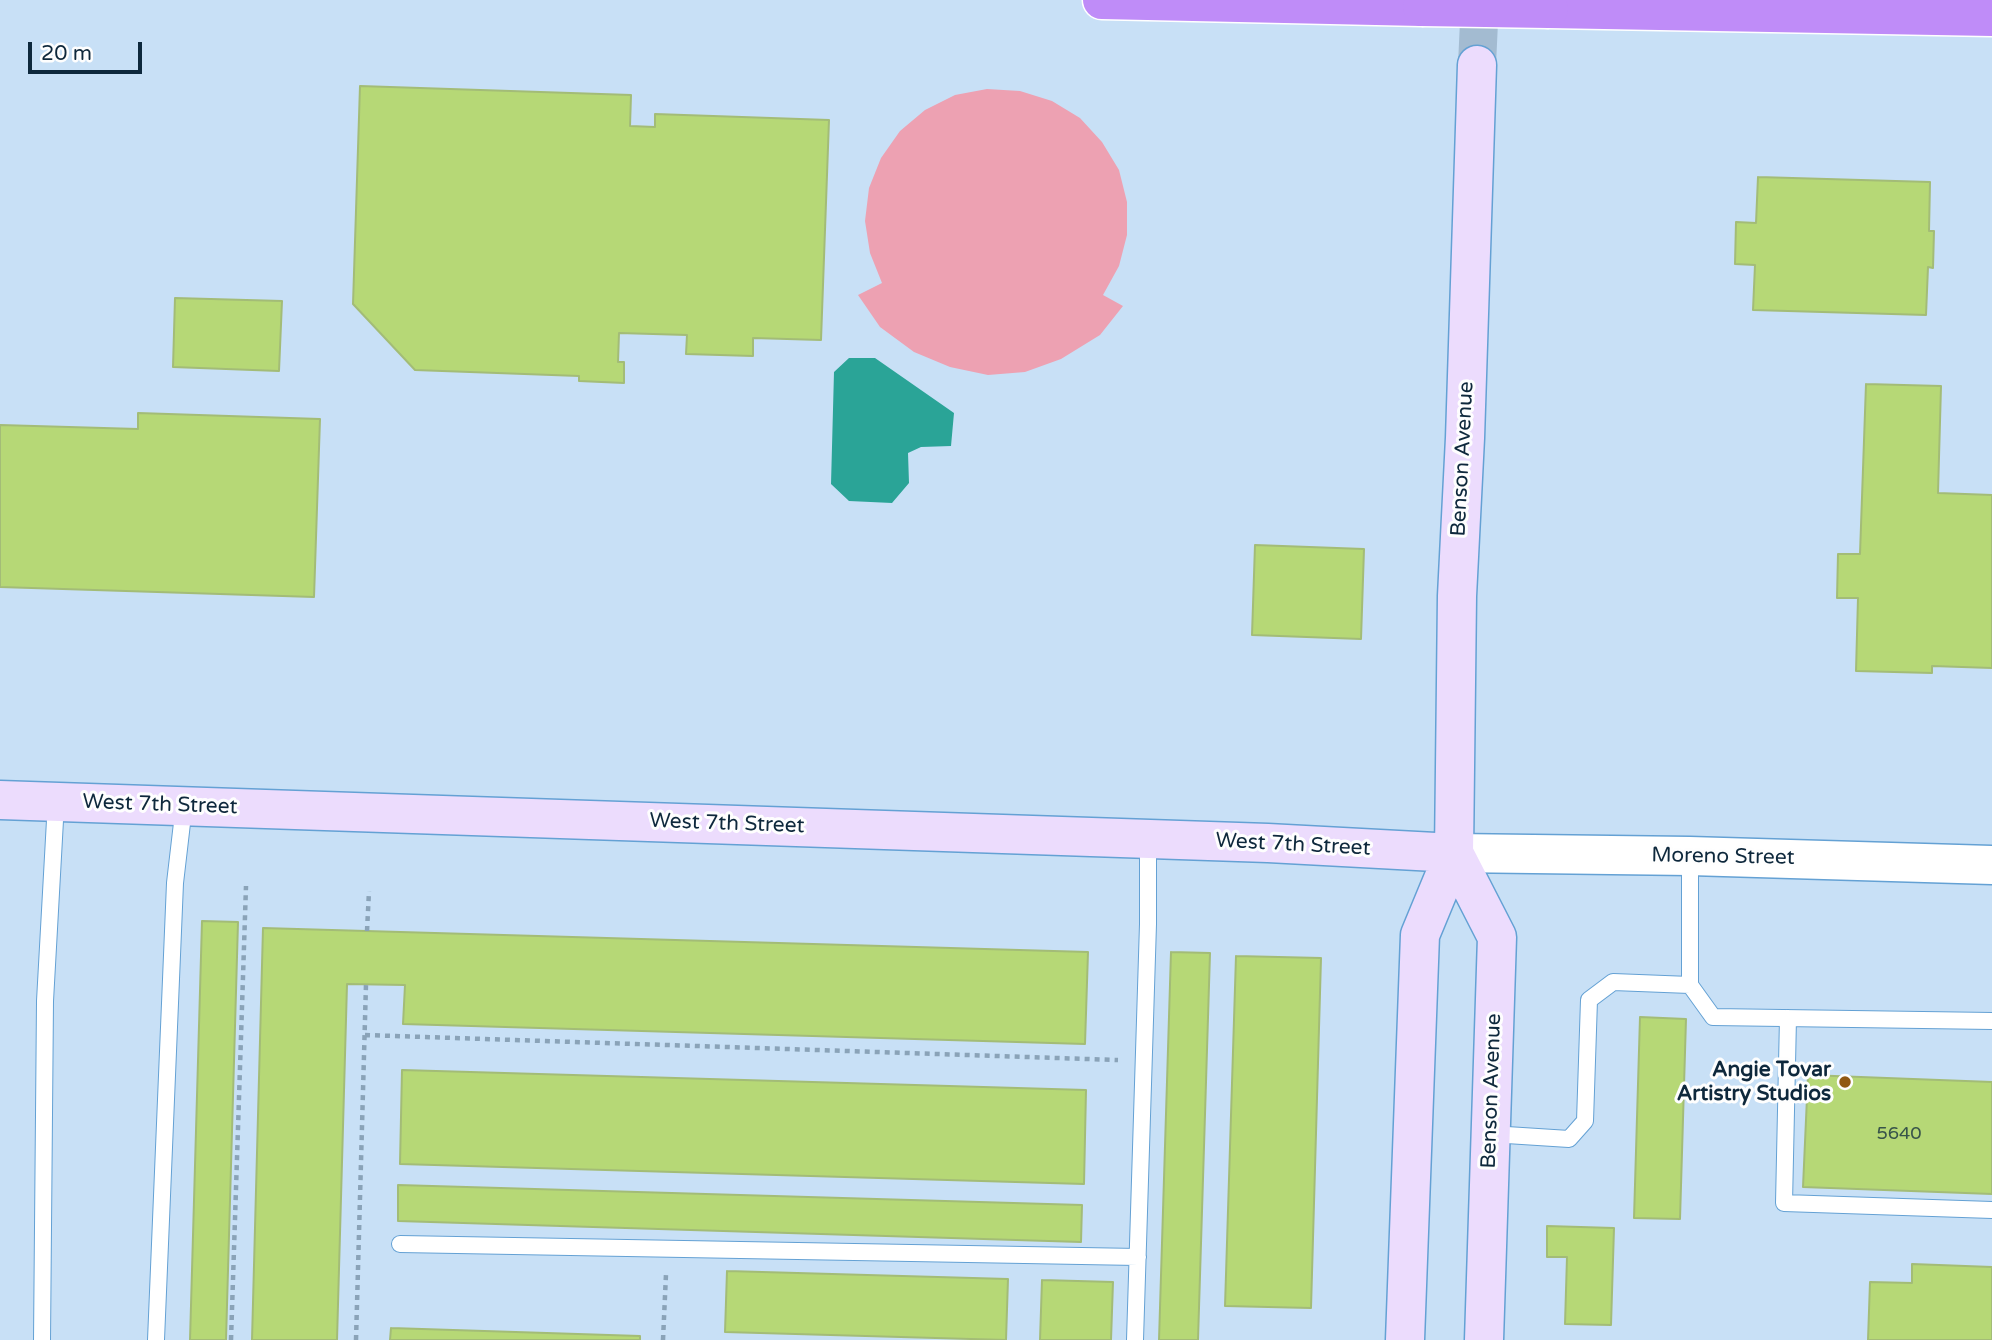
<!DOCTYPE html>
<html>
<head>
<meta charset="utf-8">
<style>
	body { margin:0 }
	#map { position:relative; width:1992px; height:1340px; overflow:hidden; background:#c8e0f6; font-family:"Varela Round",sans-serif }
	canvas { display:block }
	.scale { position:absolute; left:28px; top:42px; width:114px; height:32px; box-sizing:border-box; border:4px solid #0e283c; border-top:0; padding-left:9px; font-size:21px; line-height:24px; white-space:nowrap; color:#0e283c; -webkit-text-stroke:5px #fefefe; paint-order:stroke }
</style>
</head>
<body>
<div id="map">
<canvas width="1992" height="1340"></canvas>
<div class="scale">20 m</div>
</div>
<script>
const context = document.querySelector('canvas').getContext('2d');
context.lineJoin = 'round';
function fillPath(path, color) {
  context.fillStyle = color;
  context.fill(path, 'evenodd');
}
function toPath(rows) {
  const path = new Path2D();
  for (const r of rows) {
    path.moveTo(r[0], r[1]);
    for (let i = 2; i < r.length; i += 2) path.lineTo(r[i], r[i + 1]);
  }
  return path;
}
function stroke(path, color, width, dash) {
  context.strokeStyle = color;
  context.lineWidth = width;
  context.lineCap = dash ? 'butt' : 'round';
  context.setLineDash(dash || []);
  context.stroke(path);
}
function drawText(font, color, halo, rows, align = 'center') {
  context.font = font + ' "Varela Round",sans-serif';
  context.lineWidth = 6;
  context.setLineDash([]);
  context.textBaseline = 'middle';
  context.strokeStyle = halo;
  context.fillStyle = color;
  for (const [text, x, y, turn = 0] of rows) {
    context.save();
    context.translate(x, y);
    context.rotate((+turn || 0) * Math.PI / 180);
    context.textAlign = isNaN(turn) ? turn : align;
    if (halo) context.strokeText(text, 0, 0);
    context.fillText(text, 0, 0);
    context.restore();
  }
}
const green = toPath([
	[987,89,1020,91,1052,101,1080,118,1102,142,1119,170,1127,202,1127,235,1119,266,1103,295,1123,306,1100,335,1061,359,1025,372,988,375,950,367,914,352,880,327,858,295,882,283,870,253,865,221,869,188,881,158,900,131,925,110,955,95]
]);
const water = toPath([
	[849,358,875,358,954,413,951,446,921,447,908,453,909,483,892,503,849,501,831,484,834,372]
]);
const building = toPath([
	[360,86,631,95,630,126,655,127,655,114,829,120,821,340,753,338,753,356,686,354,687,335,619,333,618,362,624,362,624,383,579,381,579,376,415,370,353,304,360,86],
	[1758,177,1930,182,1929,231,1934,231,1933,268,1928,267,1926,315,1753,310,1755,265,1735,264,1736,222,1756,223,1758,177],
	[175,298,282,301,279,371,173,367,175,298],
	[1866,384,1941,386,1938,493,1992,495,1992,668,1932,666,1932,673,1856,671,1858,598,1837,598,1838,554,1860,554,1866,384],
	[138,413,320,419,314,597,0,587,0,425,138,429,138,413],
	[1255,545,1364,549,1361,639,1252,635,1255,545],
	[202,921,238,922,226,1340,190,1340,202,921],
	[263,928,1088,952,1085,1044,403,1024,405,985,347,984,337,1340,252,1340,263,928],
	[1171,952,1210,953,1198,1340,1159,1340,1171,952],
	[1236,956,1321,958,1311,1308,1225,1306,1236,956],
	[1640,1017,1686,1019,1680,1219,1634,1218,1640,1017],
	[402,1070,1086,1090,1084,1184,400,1164,402,1070],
	[1808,1075,1992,1082,1992,1194,1803,1187,1808,1075],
	[398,1185,1082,1205,1081,1242,398,1221,398,1185],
	[1547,1226,1614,1228,1611,1325,1565,1324,1567,1257,1547,1257,1547,1226],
	[1912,1264,1992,1267,1992,1340,1868,1340,1870,1282,1912,1283,1912,1264],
	[727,1271,1008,1279,1006,1340,725,1332,727,1271],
	[1042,1280,1113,1282,1111,1340,1040,1340,1042,1280],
	[391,1328,640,1336,640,1340,390,1340,391,1328]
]);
const secondaryTunnel = toPath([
	[1477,65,1480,0]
]);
const path = toPath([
	[367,931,369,891],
	[365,1035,1118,1060],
	[231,1340,246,886],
	[356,1340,366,984],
	[663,1340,666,1274]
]);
const service = toPath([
	[1690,985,1690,856],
	[1788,1018,1784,1203,1992,1210],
	[1491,1134,1569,1139,1585,1121,1589,1000,1613,982,1690,985,1713,1017,1992,1021],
	[400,1244,1138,1257],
	[42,1340,45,1001,56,802],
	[156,1340,175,883,184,806],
	[1135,1340,1148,924,1148,839]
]);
const tertiary = toPath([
	[1454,853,1690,856,1992,865]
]);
const secondary = toPath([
	[0,800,1268,843,1454,853],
	[1454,853,1497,937,1484,1340],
	[1405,1340,1420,935,1454,853,1457,596,1465,438,1477,65]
]);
const motorway = toPath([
	[1102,0,1422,7],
	[1549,9,1992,17]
]);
const motorwayBridge = toPath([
	[1422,7,1549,9]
]);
const markers = [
	[1845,1082,7,"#905812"]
];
const numberNames = [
	["5640",1899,1134]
];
const streetNames = [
	["Benson Avenue",1463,459,-87],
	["West 7th Street",160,805,2],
	["West 7th Street",727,824,2],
	["West 7th Street",1293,845,3],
	["Moreno Street",1723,857,1],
	["Benson Avenue",1492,1091,-88]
];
const poiNames = [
	["Angie Tovar",1831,1070],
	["Artistry Studios",1831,1094]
];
fillPath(green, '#eda1b2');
fillPath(water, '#2aa497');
fillPath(building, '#b6d876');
stroke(building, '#a3bc77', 2);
stroke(secondaryTunnel, '#a3bbd1', 38, [38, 19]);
stroke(service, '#64a1d4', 18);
stroke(tertiary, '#64a1d4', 41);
stroke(secondary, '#64a1d4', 41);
stroke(motorway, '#fff', 41);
stroke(path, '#8aa3b8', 4.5, [5, 5]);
stroke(service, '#fff', 16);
stroke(tertiary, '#fff', 38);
stroke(secondary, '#ecdcfd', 38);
stroke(motorway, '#bf8cf8', 38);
stroke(motorwayBridge, '#fff', 41, []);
stroke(motorwayBridge, '#bf8cf8', 38);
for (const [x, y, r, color] of markers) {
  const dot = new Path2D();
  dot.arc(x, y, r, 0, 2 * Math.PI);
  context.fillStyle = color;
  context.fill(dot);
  stroke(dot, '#fefefe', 2.5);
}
drawText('18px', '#38544a', null, numberNames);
drawText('21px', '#0e283c', '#fefefe', streetNames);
drawText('bold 21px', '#0e283c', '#fefefe', poiNames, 'right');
</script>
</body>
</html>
